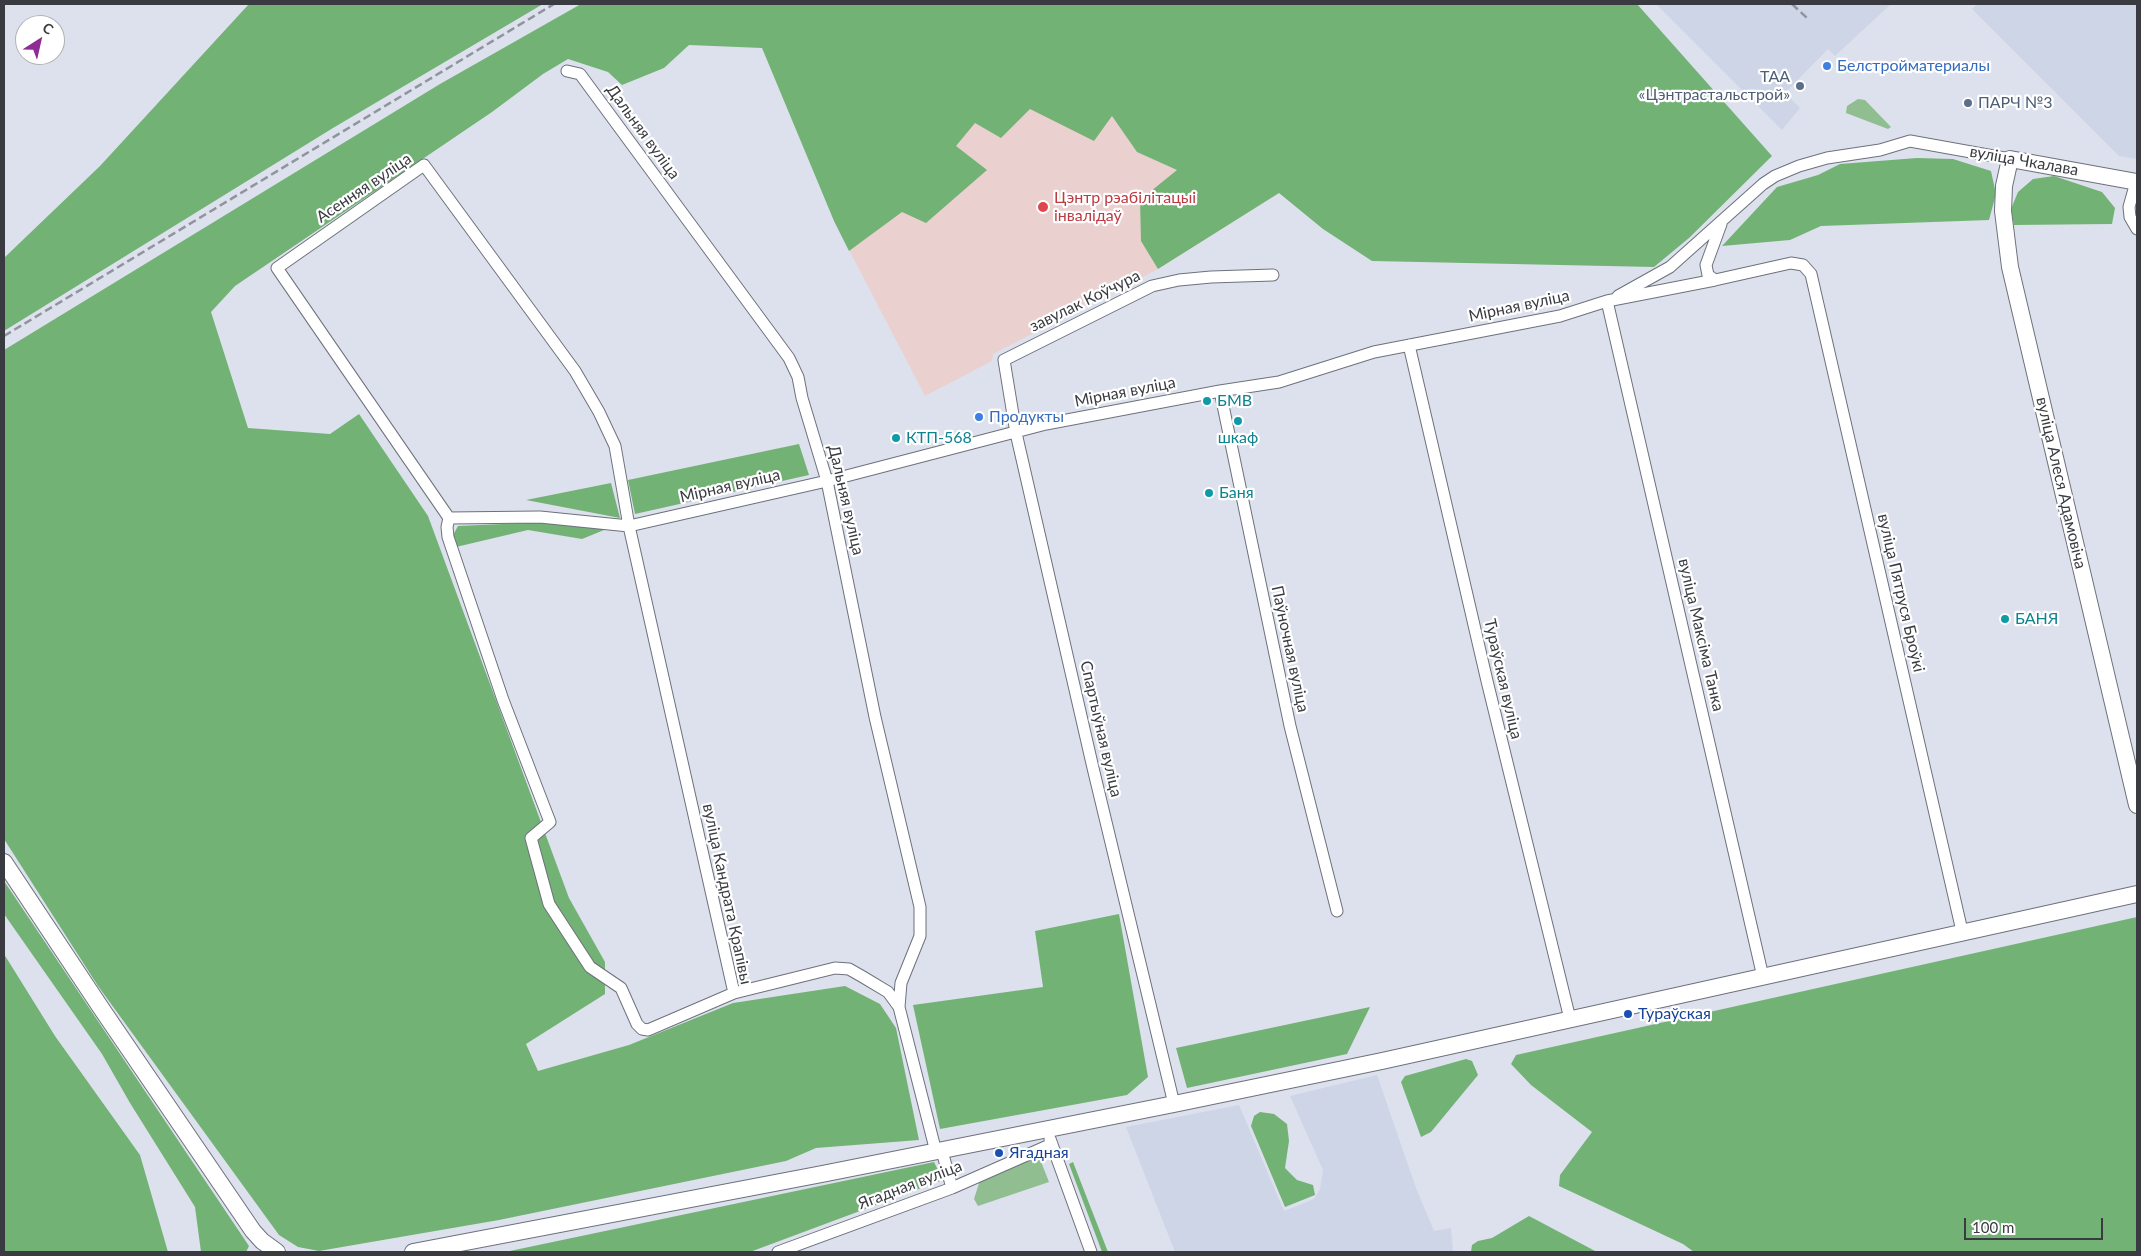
<!DOCTYPE html>
<html>
<head>
<meta charset="utf-8">
<style>
	body { margin:0 }
	#map { position:relative; width:2141px; height:1256px; overflow:hidden; background:#dde1ed; font-family:Lato,sans-serif }
	canvas { display:block }
	.frame { position:absolute; inset:0; border:5px solid #393b40; pointer-events:none }
	.north { position:absolute; left:15px; top:15px; width:50px; height:50px; box-sizing:border-box; background:#fff; border:1px solid #b0b1b3; border-radius:50%; rotate:35deg; font-size:14px; font-weight:700; line-height:20px; text-align:center; color:#393b40 }
	.north::after { content:''; display:block; margin:auto; width:18px; height:22px; background:#8e2c94; clip-path:polygon(50% 0,100% 100%,50% 72%,0 100%) }
	.scale { position:absolute; left:1964px; top:1218px; width:139px; height:22px; box-sizing:border-box; border:2px solid #393b40; border-top:0; padding-left:6px; font-size:15px; line-height:18px; white-space:nowrap; color:#393b40; -webkit-text-stroke:4px #fff; paint-order:stroke }
</style>
</head>
<body>
<div id="map">
<canvas width="2141" height="1256"></canvas>
<div class="frame"></div>
<div class="north">С</div>
<div class="scale">100 m</div>
</div>
<script>
const context = document.querySelector('canvas').getContext('2d');
context.lineJoin = 'round';
function fillPath(path, color) {
  context.fillStyle = color;
  context.fill(path, 'evenodd');
}
function toPath(rows) {
  const path = new Path2D();
  for (const r of rows) {
    path.moveTo(r[0], r[1]);
    for (let i = 2; i < r.length; i += 2) path.lineTo(r[i], r[i + 1]);
  }
  return path;
}
function stroke(path, color, width, dash) {
  context.strokeStyle = color;
  context.lineWidth = width;
  context.lineCap = dash ? 'butt' : 'round';
  context.setLineDash(dash || []);
  context.stroke(path);
}
function drawText(font, color, halo, rows, align = 'center') {
  context.font = font + ' Lato,sans-serif';
  context.lineWidth = 4.5;
  context.setLineDash([]);
  context.textBaseline = 'middle';
  context.strokeStyle = halo;
  context.fillStyle = color;
  for (const [text, x, y, turn = 0] of rows) {
    context.save();
    context.translate(x, y);
    context.rotate((+turn || 0) * Math.PI / 180);
    context.textAlign = isNaN(turn) ? turn : align;
    if (halo) context.strokeText(text, 0, 0);
    context.fillText(text, 0, 0);
    context.restore();
  }
}
const built = toPath([
	[1656,4,1891,4,1835,56,1828,49,1785,93,1800,108,1782,130],
	[1977,4,2137,4,2137,159,2119,156,1972,9],
	[1377,1075,1416,1188,1434,1231,1451,1228,1453,1252,1175,1252,1126,1127,1239,1105,1284,1211,1314,1199,1320,1189,1323,1170,1290,1096]
]);
const medical = toPath([
	[1069,4,1279,193,1158,269,993,354,992,361,925,396,834,221]
]);
const green = toPath([
	[1858,99,1865,100,1891,127,1888,129,1846,113,1847,106],
	[1038,1154,1049,1182,978,1206,974,1199,980,1180]
]);
const forest = toPath([
	[249,4,543,4,333,128,4,331,4,258,100,166],
	[581,4,1637,4,1772,156,1689,238,1654,267,1372,261,1323,229,1279,193,1158,269,1141,241,1140,200,1177,170,1137,152,1112,116,1094,141,1030,109,1001,138,975,123,956,146,987,170,926,223,902,212,849,251,834,221,762,48,689,45,664,68,622,85,608,72,568,59,543,74,492,112,235,286,211,312,248,428,330,434,359,414,428,516,569,898,605,962,605,994,526,1044,538,1071,629,1045,733,1003,845,986,880,1004,896,1028,919,1140,816,1148,786,1161,499,1220,319,1251,298,1247,279,1235,98,986,4,839,4,350,440,84],
	[1917,158,1953,159,1991,171,1996,194,1989,220,1821,226,1790,240,1722,246,1777,187,1818,175,1840,164],
	[2054,176,2102,192,2115,208,2112,224,2014,225,2011,209,2018,192,2033,179],
	[799,444,809,475,635,514,628,480],
	[611,483,620,518,526,500],
	[547,522,609,528,582,539,528,530,456,547,452,537,458,526],
	[4,881,249,1246,246,1252,201,1252,195,1207,130,1103,102,1054,4,914],
	[1119,914,1148,1077,1127,1095,940,1129,913,1005,1043,987,1035,931],
	[2137,917,2137,1252,1694,1252,1683,1244,1559,1186,1560,1175,1592,1132,1531,1085,1511,1064,1516,1055],
	[4,954,55,1036,140,1155,168,1252,4,1252],
	[1370,1007,1347,1054,1187,1088,1176,1048],
	[1466,1059,1472,1061,1478,1075,1431,1132,1421,1137,1401,1082,1405,1076],
	[1260,1112,1274,1114,1287,1124,1289,1141,1285,1168,1297,1180,1313,1185,1315,1195,1285,1207,1251,1126,1254,1116],
	[934,1162,943,1180,750,1252,505,1252],
	[1073,1162,1108,1252,1102,1252,1069,1164],
	[1529,1216,1597,1252,1471,1252,1472,1245,1478,1241,1492,1238]
]);
const street = toPath([
	[567,71,580,74,789,358,798,377,802,398,827,481,875,717,920,907,920,936,901,983,899,1007],
	[2136,182,2129,207,2130,217,2137,229],
	[1715,280,1708,275,1706,265,1721,224],
	[1618,296,1670,267,1763,184,1775,176,1799,166,1827,158,1880,150,1910,141,2010,159],
	[1607,301,1763,977],
	[1409,345,1487,681,1570,1019],
	[1220,391,1290,726,1337,911],
	[449,518,540,517,629,526,827,481,1046,424,1220,391,1279,382,1374,352,1560,316,1607,301,1715,280,1791,263,1803,265,1811,274,1962,931],
	[449,518,277,268,424,165,575,371,599,412,615,446,629,526,734,993],
	[449,518,447,527,448,537,503,700,550,822,531,838,549,904,590,967,621,988,637,1024,642,1029,648,1030,734,993,835,968,849,969,863,977,888,992,899,1007,936,1152],
	[1174,1104,1093,768,1016,433,1004,360,1152,286,1179,280,1211,277,1273,275],
	[1050,1139,1091,1252],
	[942,1151,952,1188],
	[778,1252,952,1188,1052,1144]
]);
const secondary = toPath([
	[2137,182,2010,159,2004,186,2003,211,2010,267,2137,805],
	[4,862,101,1008,253,1231,262,1241,277,1252],
	[413,1252,822,1174,1174,1104,1382,1061,2137,894]
]);
const rail = toPath([
	[1792,4,1808,19],
	[4,336,554,4]
]);
const markers = [
	[1827,66,5,"#3f7fe0"],
	[1800,86,5,"#5c6f8a"],
	[1968,103,5,"#5c6f8a"],
	[1043,207,6,"#e0444e"],
	[1207,401,5,"#0f9aa8"],
	[979,417,5,"#3f7fe0"],
	[1238,421,5,"#0f9aa8"],
	[896,438,5,"#0f9aa8"],
	[1209,493,5,"#0f9aa8"],
	[2005,619,5,"#0f9aa8"],
	[1628,1014,5,"#1a4fb4"],
	[999,1153,5,"#1a4fb4"]
];
const shopNames = [
	["Белстройматериалы",1837,66],
	["Продукты",989,417]
];
const serviceNames = [
	["ТАА",1790,77],
	["«Цэнтрастальстрой»",1790,95],
	["ПАРЧ №3",1978,103,"left"]
];
const streetNames = [
	["Дальняя вуліца",643,132,54],
	["вуліца Чкалава",2024,161,10],
	["Асенняя вуліца",364,188,-34],
	["завулак Коўчура",1085,301,-26],
	["Мірная вуліца",1519,306,-12],
	["Мірная вуліца",1125,392,-11],
	["вуліца Алеся Адамовіча",2061,483,77],
	["Мірная вуліца",730,486,-13],
	["Дальняя вуліца",846,500,77],
	["вуліца Пятруся Броўкі",1901,593,77],
	["вуліца Максіма Танка",1701,635,77],
	["Паўночная вуліца",1290,649,78],
	["Тураўская вуліца",1503,679,77],
	["Спартыўная вуліца",1101,729,77],
	["вуліца Кандрата Крапівы",727,894,78],
	["Ягадная вуліца",910,1185,-21]
];
const healthNames = [
	["Цэнтр рэабілітацыі",1054,198],
	["інвалідаў",1054,216]
];
const cultureNames = [
	["БМВ",1217,401],
	["КТП-568",906,438],
	["шкаф",1238,438,"center"],
	["Баня",1219,493],
	["БАНЯ",2015,619]
];
const transitNames = [
	["Тураўская",1638,1014],
	["Ягадная",1009,1153]
];
fillPath(built, '#ced5e7');
fillPath(medical, '#ebd0d0');
fillPath(green, '#90be91');
fillPath(forest, '#73b275');
stroke(street, '#6d717b', 13);
stroke(secondary, '#6d717b', 18);
stroke(street, '#fff', 11);
stroke(secondary, '#fff', 16);
stroke(rail, '#91949d', 2.5, [8, 4]);
for (const [x, y, r, color] of markers) {
  const dot = new Path2D();
  dot.arc(x, y, r, 0, 2 * Math.PI);
  context.fillStyle = color;
  context.fill(dot);
  stroke(dot, '#fff', 2);
}
drawText('16px', '#366cbe', '#fff', shopNames, 'left');
drawText('16px', '#4e5e75', '#fff', serviceNames, 'right');
drawText('16px', '#393b40', '#fff', streetNames);
drawText('16px', '#be3a42', '#fff', healthNames, 'left');
drawText('16px', '#0d838f', '#fff', cultureNames, 'left');
drawText('16px', '#164399', '#fff', transitNames, 'left');
</script>
</body>
</html>
